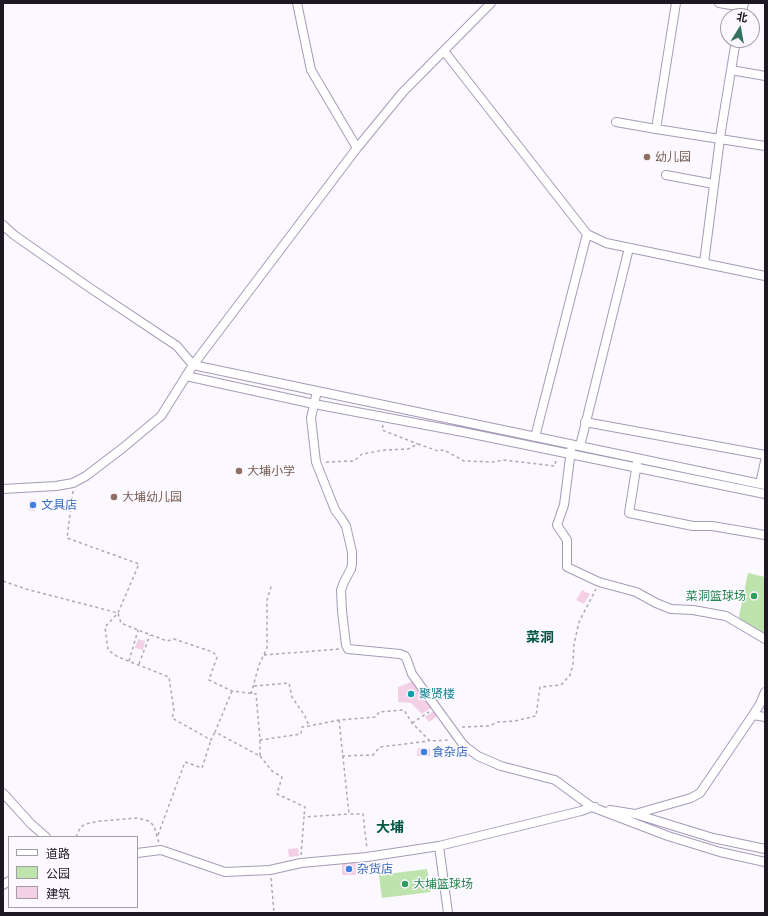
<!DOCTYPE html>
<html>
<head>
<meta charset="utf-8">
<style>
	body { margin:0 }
	#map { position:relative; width:768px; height:916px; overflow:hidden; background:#fbf8ff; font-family:Mulish,"Noto Sans SC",sans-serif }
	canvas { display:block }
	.frame { position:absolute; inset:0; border:4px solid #1d1824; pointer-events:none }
	.legend { position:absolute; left:8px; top:836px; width:130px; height:72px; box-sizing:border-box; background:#fbf8ff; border:1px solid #a29ea7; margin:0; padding:5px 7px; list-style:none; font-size:12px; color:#1d1824 }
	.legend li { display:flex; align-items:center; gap:8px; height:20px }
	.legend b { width:20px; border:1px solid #a29ea7 }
	.north { position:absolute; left:720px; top:8px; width:40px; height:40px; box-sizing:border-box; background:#fbf8ff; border:1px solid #a29ea7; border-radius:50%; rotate:11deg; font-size:11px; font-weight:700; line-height:16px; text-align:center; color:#1d1824 }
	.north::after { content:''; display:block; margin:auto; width:14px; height:18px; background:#32725f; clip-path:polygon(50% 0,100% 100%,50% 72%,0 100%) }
</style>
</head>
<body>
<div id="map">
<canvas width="768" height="916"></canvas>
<div class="frame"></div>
<ul class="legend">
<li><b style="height:5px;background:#fff"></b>道路</li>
<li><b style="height:11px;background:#bfe3ad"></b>公园</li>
<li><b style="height:11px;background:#f3d0e5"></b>建筑</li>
</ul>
<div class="north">北</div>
</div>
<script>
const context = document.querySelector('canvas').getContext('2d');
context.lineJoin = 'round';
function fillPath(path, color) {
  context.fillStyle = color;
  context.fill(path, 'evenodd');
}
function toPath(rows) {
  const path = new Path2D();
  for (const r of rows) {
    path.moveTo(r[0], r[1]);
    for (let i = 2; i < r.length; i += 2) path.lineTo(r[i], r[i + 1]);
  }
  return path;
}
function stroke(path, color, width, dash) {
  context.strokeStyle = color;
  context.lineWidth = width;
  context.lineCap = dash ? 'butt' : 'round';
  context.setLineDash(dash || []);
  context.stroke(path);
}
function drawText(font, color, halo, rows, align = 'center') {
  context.font = font + ' Mulish,"Noto Sans SC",sans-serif';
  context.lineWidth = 3;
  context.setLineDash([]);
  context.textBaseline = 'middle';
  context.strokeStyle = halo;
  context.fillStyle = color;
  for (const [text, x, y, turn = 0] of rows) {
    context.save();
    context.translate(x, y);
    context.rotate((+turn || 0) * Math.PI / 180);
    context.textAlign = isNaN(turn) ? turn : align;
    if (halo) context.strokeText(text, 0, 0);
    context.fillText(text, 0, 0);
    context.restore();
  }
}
const green = toPath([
	[748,573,765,577,765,636,740,621,739,616],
	[427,869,431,892,382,898,379,875]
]);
const building = toPath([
	[30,500,36,500,35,511,29,510],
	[582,590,590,594,584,604,576,600],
	[138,639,145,641,143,650,135,648],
	[414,681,434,706,422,714,411,703,398,702,398,687],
	[435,710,439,715,429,722,425,717],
	[418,748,430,749,430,756,417,756],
	[298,848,299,856,289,857,288,849],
	[356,862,356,875,342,875,342,863]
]);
const path = toPath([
	[383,425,382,430,418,444],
	[326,462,354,461,362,454,385,450,408,449,418,444,438,451,444,450,464,461,495,462,503,460,555,466,556,459],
	[73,491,67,538,139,564,118,613,105,627,108,650,118,657,169,677,174,711,172,718,211,740,215,732],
	[3,581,26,589,118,613,121,623,138,630,167,641,174,639,213,652,217,657,209,680,232,691,256,694,260,740,301,734,302,727,309,726,339,720,376,717,379,712,404,710,412,723,430,741,449,740],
	[264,655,340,649],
	[129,661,138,630],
	[139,664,150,635],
	[254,686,289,683,292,697,305,716,309,726],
	[232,691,215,732,260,756,260,740],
	[251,694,259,665,267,648,267,600,272,584],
	[339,720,349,814,363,814,367,849],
	[412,723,429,712],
	[462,727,489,726,498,722,515,721,536,716,540,687,561,685,570,675,573,664,574,644,579,622,596,589],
	[260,756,272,771,282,777,277,794,305,807,304,816],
	[342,756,373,755,380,747,429,741],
	[158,835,185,762,202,768,211,740],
	[76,837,80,828,85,824,100,821,137,818,149,821,154,826,159,843],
	[301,855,304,817,349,814],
	[271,878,274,913]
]);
const street = toPath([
	[297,3,311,70,357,148],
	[676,3,656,129,765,146],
	[719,3,743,7],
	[741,16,744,3],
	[444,51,587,234,606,243,765,276],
	[731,70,765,76],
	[616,122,656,129],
	[666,175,714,184],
	[3,225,14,235,90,288,177,346,193,365,765,485],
	[704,263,721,131,736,40],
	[186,376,314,404,463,432,765,494],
	[317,391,311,418,316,462,335,510,341,518,346,526,352,552,352,564,351,569,344,582,341,590,342,611,346,645,348,649,400,654,405,656,407,660,412,674,462,743,467,748,478,756,501,766,555,780,592,807,668,836,720,852,765,862],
	[585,422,765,455],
	[535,437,587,234],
	[580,446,629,248],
	[571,450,564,505,557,525,567,540,567,567,599,582,636,592,656,603,671,609,693,610,726,616,765,639],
	[637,463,629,513,693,526,712,526,765,535],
	[760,484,765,461],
	[3,489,56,486,73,483,86,476,124,447,161,416,193,365,357,148,403,92,491,3],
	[753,715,765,717],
	[3,793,31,824,46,837],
	[610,810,635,814,713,838,765,849],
	[635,814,691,798,700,793,753,715,760,704,765,692],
	[439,846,448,913],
	[137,853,161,850,225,872,270,870,301,863,367,857,439,846,581,811,592,807,595,807],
	[3,885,9,881]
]);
const markers = [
	[647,157,4,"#8d6e63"],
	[239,471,4,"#8d6e63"],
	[114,497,4,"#8d6e63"],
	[33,505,4,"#3f7fe0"],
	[754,596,4,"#2e9e5b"],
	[411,694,4,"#0f9aa8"],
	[424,752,4,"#3f7fe0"],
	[349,869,4,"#3f7fe0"],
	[405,884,4,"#2e9e5b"]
];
const educationNames = [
	["幼儿园",655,157],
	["大埔小学",247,471],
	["大埔幼儿园",122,497]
];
const shopNames = [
	["文具店",41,505],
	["食杂店",432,752],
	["杂货店",357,869]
];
const leisureNames = [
	["菜洞篮球场",746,596],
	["大埔篮球场",413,884,"left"]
];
const cultureNames = [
	["聚贤楼",419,694]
];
const quarterNames = [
	["菜洞",540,638],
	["大埔",390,828]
];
fillPath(green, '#bfe3ad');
fillPath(building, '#f3d0e5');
stroke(street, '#a79ab9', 10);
stroke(path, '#aca8b1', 1.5, [3, 3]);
stroke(street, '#fff', 8);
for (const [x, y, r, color] of markers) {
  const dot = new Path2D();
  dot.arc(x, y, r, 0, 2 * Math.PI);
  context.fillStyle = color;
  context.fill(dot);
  stroke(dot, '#fbf8ff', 1.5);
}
drawText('12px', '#785e54', '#fbf8ff', educationNames, 'left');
drawText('12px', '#366cbe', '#fbf8ff', shopNames, 'left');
drawText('12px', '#27864d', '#fbf8ff', leisureNames, 'right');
drawText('12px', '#0d838f', '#fbf8ff', cultureNames, 'left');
drawText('bold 14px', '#005744', '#fbf8ff', quarterNames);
</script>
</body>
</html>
